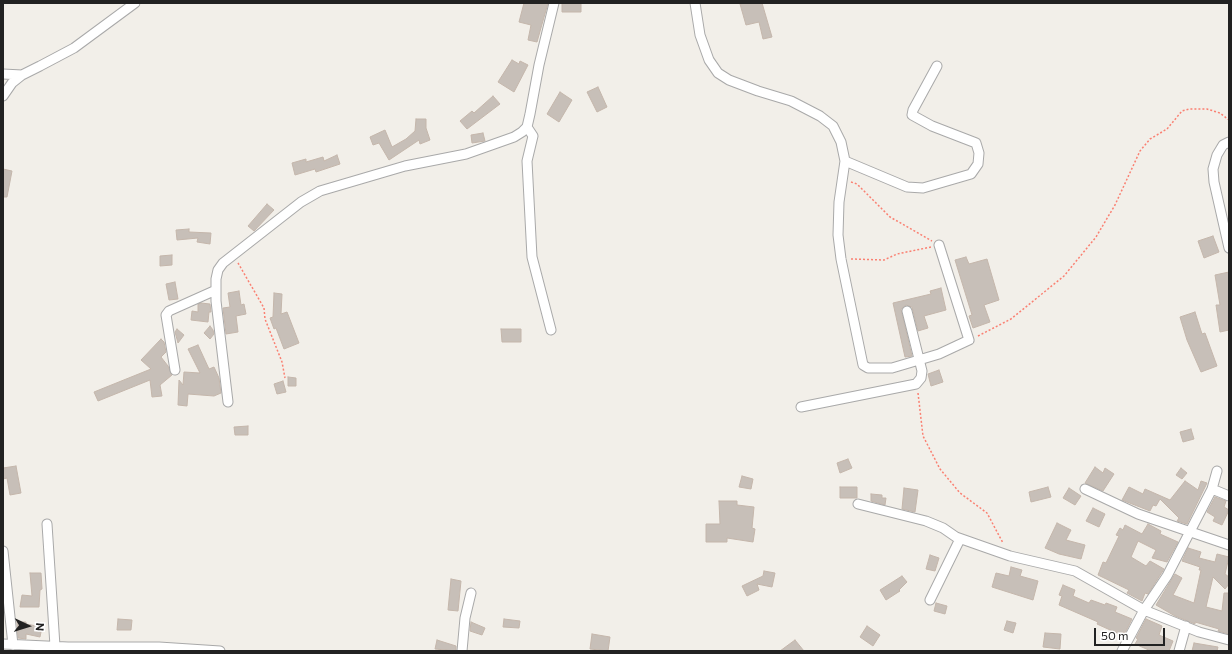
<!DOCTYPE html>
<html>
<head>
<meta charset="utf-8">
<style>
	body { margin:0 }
	#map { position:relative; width:1232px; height:654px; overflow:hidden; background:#f2efe9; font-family:Commissioner,sans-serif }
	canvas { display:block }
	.frame { position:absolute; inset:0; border:4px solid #222; pointer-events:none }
	.north { position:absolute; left:8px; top:606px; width:40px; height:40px; -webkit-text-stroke:3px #fff; paint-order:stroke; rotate:94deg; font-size:11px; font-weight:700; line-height:16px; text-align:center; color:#222 }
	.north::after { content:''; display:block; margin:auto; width:14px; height:18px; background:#222; clip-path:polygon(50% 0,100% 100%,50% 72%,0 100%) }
	.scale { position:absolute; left:1094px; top:628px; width:71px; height:18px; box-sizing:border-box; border:2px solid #222; border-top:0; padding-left:5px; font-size:12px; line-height:14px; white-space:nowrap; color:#222; -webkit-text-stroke:3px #fff; paint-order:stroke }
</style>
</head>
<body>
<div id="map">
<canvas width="1232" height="654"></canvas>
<div class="frame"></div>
<div class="north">N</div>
<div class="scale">50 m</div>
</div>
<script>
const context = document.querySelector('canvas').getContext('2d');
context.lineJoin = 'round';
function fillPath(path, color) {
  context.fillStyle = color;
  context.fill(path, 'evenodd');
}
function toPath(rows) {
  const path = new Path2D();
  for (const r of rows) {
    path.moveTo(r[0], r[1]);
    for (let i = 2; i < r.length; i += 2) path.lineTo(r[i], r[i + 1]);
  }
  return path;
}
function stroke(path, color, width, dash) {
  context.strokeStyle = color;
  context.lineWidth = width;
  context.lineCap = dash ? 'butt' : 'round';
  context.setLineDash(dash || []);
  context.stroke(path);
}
const building = toPath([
	[524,3,548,3,537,42,528,40,531,25,519,22,524,3],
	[562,3,581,3,581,12,562,12,562,3],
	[746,3,762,3,772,37,763,39,759,22,746,25,740,4,746,3],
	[512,60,519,64,520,61,528,65,514,92,498,82,512,60],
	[598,87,607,107,597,112,587,92,598,87],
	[560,92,572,100,559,122,547,114,560,92],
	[493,96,500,104,467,129,460,121,472,111,474,113,493,96],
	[416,119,426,119,426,128,430,140,420,144,419,140,389,160,379,143,373,145,370,137,385,130,392,147,406,139,415,131,416,119],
	[483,133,485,141,472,143,471,135,483,133],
	[337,155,340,164,316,172,315,169,295,175,292,163,306,159,306,162,323,157,324,161,337,155],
	[3,169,12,171,7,197,3,197,3,169],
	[267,204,274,210,254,231,248,226,267,204],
	[189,229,189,232,211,233,210,244,197,242,198,238,177,240,176,230,189,229],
	[1213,236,1219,252,1204,258,1198,241,1213,236],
	[172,255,172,265,160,266,160,256,172,255],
	[966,257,969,264,987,259,999,300,984,305,990,322,973,328,969,316,972,315,955,260,966,257],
	[1229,272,1229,330,1220,332,1216,305,1220,305,1215,275,1229,272],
	[175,282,178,299,169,300,166,284,175,282],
	[941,288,946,310,924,316,928,328,918,331,912,307,906,305,901,309,912,356,905,357,893,303,931,294,930,291,941,288],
	[239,291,241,305,244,304,246,314,236,316,238,332,226,334,223,308,230,307,228,293,239,291],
	[274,293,282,294,281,314,287,312,299,343,284,349,276,328,274,329,270,318,273,317,274,293],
	[201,303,210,304,211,312,209,312,208,322,191,320,192,311,198,312,198,304,201,303],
	[1195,312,1202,334,1205,333,1217,366,1201,372,1187,340,1180,317,1195,312],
	[210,326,213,330,214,334,210,339,204,333,210,326],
	[177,329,184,335,178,343,175,332,177,329],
	[501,329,521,329,521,342,502,342,501,329],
	[161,339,164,342,166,352,161,357,168,366,172,375,160,385,162,396,152,397,150,380,98,401,94,392,151,369,141,360,161,339],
	[198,345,209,369,214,367,219,378,221,393,214,396,188,394,187,406,178,405,179,380,183,385,184,372,200,373,188,349,198,345],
	[939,370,943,382,931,386,928,374,939,370],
	[288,377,296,378,296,386,288,386,288,377],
	[283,381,286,392,277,394,274,384,283,381],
	[248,426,248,435,235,435,234,427,248,426],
	[1191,429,1194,439,1183,442,1180,432,1191,429],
	[848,459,852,468,840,473,837,463,848,459],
	[16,466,21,493,10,495,7,478,3,479,3,468,16,466],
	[1095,467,1103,473,1105,468,1114,474,1103,491,1085,483,1095,467],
	[1181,468,1187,473,1182,479,1176,475,1181,468],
	[742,476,753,479,751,489,739,487,742,476],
	[1185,481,1198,490,1201,481,1207,483,1187,524,1177,521,1179,518,1160,499,1156,506,1153,505,1150,511,1122,500,1129,487,1143,494,1145,489,1170,500,1185,481],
	[840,487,857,487,857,498,840,498,840,487],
	[1048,487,1051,497,1031,502,1029,492,1048,487],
	[904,488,918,490,915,512,902,509,904,488],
	[1069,488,1081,496,1075,505,1063,498,1069,488],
	[871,494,882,495,882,498,886,498,885,505,871,501,871,494],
	[1215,497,1226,501,1224,507,1229,510,1222,525,1213,521,1215,517,1207,512,1215,497],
	[719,501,737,501,737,505,754,507,752,528,755,529,753,542,727,538,727,542,706,542,706,524,720,524,719,501],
	[1093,508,1105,514,1099,527,1086,521,1093,508],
	[1057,523,1071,530,1066,540,1085,545,1081,559,1059,554,1045,548,1057,523],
	[1148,524,1161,531,1160,534,1178,542,1167,562,1152,558,1156,550,1138,541,1131,557,1146,566,1150,561,1164,569,1148,594,1145,593,1142,601,1127,593,1129,590,1098,575,1103,562,1106,563,1119,536,1116,535,1120,528,1123,530,1125,525,1142,534,1148,524],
	[1188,548,1201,552,1199,558,1215,562,1217,554,1229,557,1225,574,1229,577,1229,584,1225,589,1213,577,1206,607,1222,611,1224,593,1229,593,1229,634,1218,631,1219,629,1195,622,1195,624,1175,616,1156,605,1175,574,1182,578,1173,595,1194,603,1201,570,1199,570,1200,567,1182,561,1188,548],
	[930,555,939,558,935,571,926,569,930,555],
	[1011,567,1022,570,1020,576,1038,581,1033,600,992,587,996,573,1009,576,1011,567],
	[764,571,775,573,772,587,757,584,759,590,747,596,742,586,763,576,764,571],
	[30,573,41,573,42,589,40,590,39,607,20,607,22,595,32,596,30,573],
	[902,576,907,582,899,590,900,591,886,600,880,590,902,576],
	[451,579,461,581,458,611,448,610,451,579],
	[1063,585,1075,590,1073,596,1089,603,1091,600,1105,605,1106,603,1117,607,1115,612,1132,619,1125,633,1123,632,1122,635,1108,629,1097,624,1098,622,1059,605,1062,596,1059,595,1063,585],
	[936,603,947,606,945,614,934,611,936,603],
	[118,619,132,620,131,630,117,630,118,619],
	[504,619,520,621,519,628,503,627,504,619],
	[1146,619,1162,626,1159,635,1173,641,1169,651,1151,651,1135,644,1138,639,1136,638,1146,619],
	[1007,621,1016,623,1013,633,1004,630,1007,621],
	[17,622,26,622,26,624,42,627,40,637,26,634,26,639,18,638,17,622],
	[471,622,485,628,482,635,470,631,471,622],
	[867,626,880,635,873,646,860,637,867,626],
	[1045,633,1061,634,1060,649,1043,647,1045,633],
	[592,634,610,637,608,651,590,649,592,634],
	[437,640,456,646,456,651,435,649,437,640],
	[795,640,804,651,780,651,795,640],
	[1194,643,1218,647,1217,651,1192,651,1194,643]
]);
const path = toPath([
	[851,182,857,184,890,217,932,241],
	[851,259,884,260,897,254,931,247],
	[238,263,264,308,265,319,282,362,285,378],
	[978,336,1011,319,1064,276,1096,237,1115,205,1140,151,1150,139,1167,129,1182,111,1189,109,1207,109,1220,113,1229,120],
	[918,393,923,436,940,469,960,493,987,513,1003,543]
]);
const minor = toPath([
	[695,3,700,35,709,60,718,73,729,80,758,91,791,101,820,116,833,126,841,142,845,161,839,202,838,235,841,259,863,365,868,368,892,368,939,354,969,340,939,245],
	[3,74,22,75,40,66,74,48,135,3],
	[3,96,12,83,22,75],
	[527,127,533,136,527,161,532,257,551,330],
	[1229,142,1223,145,1217,155,1213,169,1214,182,1229,248],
	[845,161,907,187,923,188,971,174,978,164,979,153,976,143,932,126,912,115,913,110,937,66],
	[175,370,166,315,169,311,216,290],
	[228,402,216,301,216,279,218,270,223,263,301,202,320,191,405,166,466,154,514,137,522,132,527,127,530,114,539,65,554,3],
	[801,407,916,384,921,378,922,371,907,311],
	[1085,489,1138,514,1229,545],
	[1212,489,1217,471],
	[858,504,926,521,943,528,956,537,1010,556,1075,571,1144,610,1199,632,1229,640],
	[47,524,55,646],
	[3,551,13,645],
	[930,600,960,539],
	[3,644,68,647,159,647,220,651],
	[462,651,465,618,471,593],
	[1122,651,1144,610,1167,576,1212,489,1229,496],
	[1179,651,1186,626]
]);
fillPath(building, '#c7bfb8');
stroke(building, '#c4b6ab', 1);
stroke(minor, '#a9a9a9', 11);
stroke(path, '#fa8072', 1.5, [2, 2]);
stroke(minor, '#fff', 9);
</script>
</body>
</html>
